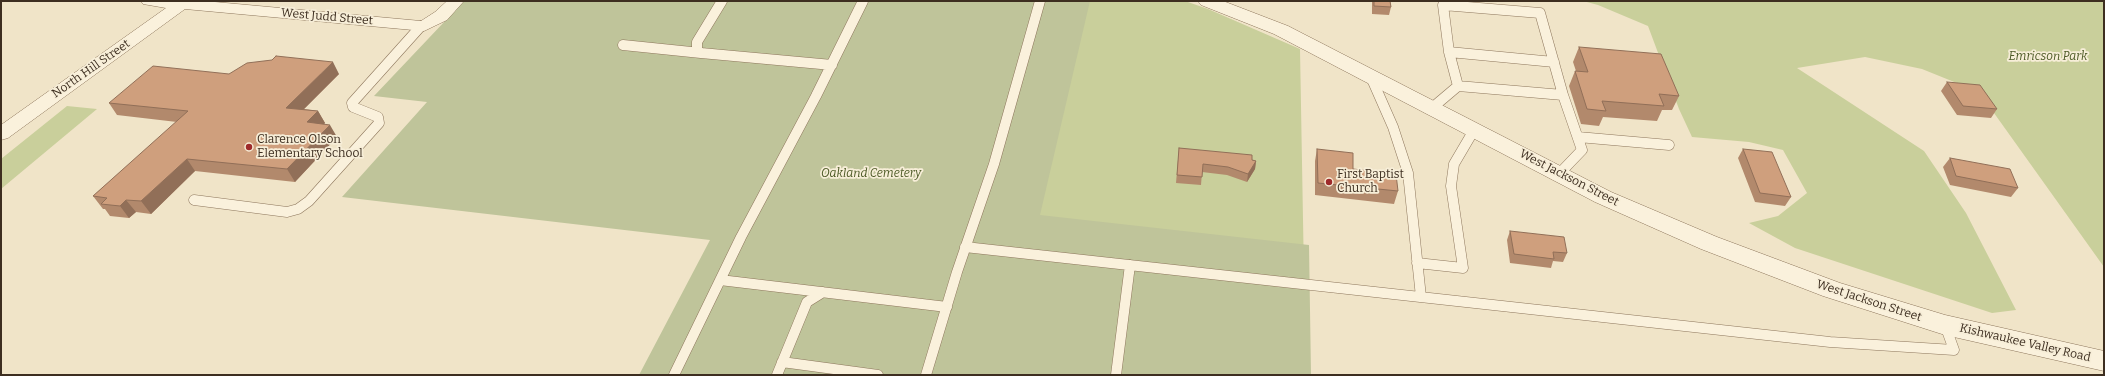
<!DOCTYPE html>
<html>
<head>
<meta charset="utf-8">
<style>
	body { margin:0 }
	#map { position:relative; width:2105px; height:376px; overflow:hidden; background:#f0e4c8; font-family:Bitter,serif }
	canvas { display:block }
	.frame { position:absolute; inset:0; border:2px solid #3d2e20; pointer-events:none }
</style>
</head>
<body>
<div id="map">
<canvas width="2105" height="376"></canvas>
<div class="frame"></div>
</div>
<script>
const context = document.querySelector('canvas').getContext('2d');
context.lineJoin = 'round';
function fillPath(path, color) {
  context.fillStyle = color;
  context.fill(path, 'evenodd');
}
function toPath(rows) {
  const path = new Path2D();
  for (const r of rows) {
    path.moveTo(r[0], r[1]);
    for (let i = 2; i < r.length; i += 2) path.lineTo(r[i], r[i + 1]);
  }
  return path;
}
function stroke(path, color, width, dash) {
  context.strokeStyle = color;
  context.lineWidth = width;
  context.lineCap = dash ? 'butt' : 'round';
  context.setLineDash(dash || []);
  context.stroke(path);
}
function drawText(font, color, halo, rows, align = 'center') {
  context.font = font + ' Bitter,serif';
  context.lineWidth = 3.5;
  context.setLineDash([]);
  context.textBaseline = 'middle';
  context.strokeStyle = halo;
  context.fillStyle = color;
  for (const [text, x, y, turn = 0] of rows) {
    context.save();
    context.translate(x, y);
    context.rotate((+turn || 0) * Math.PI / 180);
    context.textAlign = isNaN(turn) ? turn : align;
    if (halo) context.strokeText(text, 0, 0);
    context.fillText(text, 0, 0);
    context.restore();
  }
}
const green = toPath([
	[1064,1,1185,1,1208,9,1300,49,1304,276,975,240],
	[1583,1,2104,1,2104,267,1979,92,1922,69,1865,57,1797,68,1924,151,1966,213,2016,310,1992,313,1795,248,1749,223,1778,216,1807,193,1783,150,1749,142,1692,137,1679,109,1648,26,1598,5],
	[67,106,97,109,1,189,1,159]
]);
const cemetery = toPath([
	[464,1,1090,1,1040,215,1309,245,1311,375,639,375,710,240,342,197,427,102,374,96]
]);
const service = toPath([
	[722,1,697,42,697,50,701,53,832,65],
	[623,45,701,53],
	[1449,52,1554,62],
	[1371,77,1393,127,1408,173,1421,297],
	[1458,86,1449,52,1443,5,1540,13,1563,95],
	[1432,108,1458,86,1563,95,1582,150,1559,174],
	[1578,137,1669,145],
	[194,200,287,212,298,209,309,201,379,123,378,117,353,107,352,103,421,26],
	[965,247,1830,342,1954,350,1945,325],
	[1417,263,1463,268,1451,186,1454,164,1474,130],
	[720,280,947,307],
	[782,362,878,375],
	[674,375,741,237,816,96,863,1],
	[777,375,807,302,823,292],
	[926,375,957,272,994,164,1040,1],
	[1116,375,1130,265]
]);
const minor = toPath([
	[141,1,204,1,421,21,435,12,447,1,464,1,447,20,424,31,185,9,8,138,1,140,1,125,166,8,143,4,141,1]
]);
const tertiary = toPath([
	[1198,1,1223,1,1288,26,1611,192,1717,237,1840,283,1945,315,2104,351,2104,371,1945,335,1823,296,1701,249,1595,202,1274,34,1201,5,1198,1]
]);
const wall = toPath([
	[1372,1,1390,1,1391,7,1389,15,1372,14],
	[1579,47,1679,96,1672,110,1662,110,1657,121,1603,117,1599,126,1581,124,1569,86,1575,71,1576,71,1573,62],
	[229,74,339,74,304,109,318,111,325,123,324,124,337,137,295,182,195,171,151,214,136,212,129,218,110,216,105,209,103,209,93,196,177,122,117,115,109,103],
	[1947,82,1997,109,1991,118,1957,115,1941,91],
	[1179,148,1252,160,1256,161,1255,169,1247,182,1227,175,1202,172,1201,185,1176,183],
	[1317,149,1353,169,1398,191,1394,204,1315,195,1315,161],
	[1743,149,1791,197,1785,206,1755,202,1738,158],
	[1950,158,2018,188,2011,197,1950,185,1943,167],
	[1510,231,1567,253,1563,262,1553,261,1551,268,1510,263,1507,240]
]);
const shadedWall = toPath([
	[333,62,339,74,293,120,286,108],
	[318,111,325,123,314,135,307,122],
	[330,125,337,137,295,182,287,169],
	[187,159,195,171,151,214,141,201],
	[1256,161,1255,169,1247,182,1248,174],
	[126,200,136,212,129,218,120,206]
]);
const building = toPath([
	[1374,1,1390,1,1391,7,1374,6,1374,1],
	[1579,47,1661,54,1679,96,1659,94,1664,106,1602,101,1606,111,1587,109,1575,71,1588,72,1579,47],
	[276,56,333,62,286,108,318,111,307,122,330,125,287,169,187,159,141,201,126,200,120,206,101,204,107,198,93,196,188,111,109,103,153,66,229,74,247,63,272,60,276,56],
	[1947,82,1980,85,1997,109,1963,106,1947,82],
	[1179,148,1252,155,1252,160,1256,161,1248,174,1228,167,1203,164,1202,177,1177,175,1179,148],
	[1317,149,1353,153,1353,169,1396,174,1398,191,1318,183,1317,149],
	[1743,149,1772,152,1791,197,1760,193,1743,149],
	[1950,158,2010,169,2018,188,1956,176,1950,158],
	[1510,231,1564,237,1567,253,1553,252,1554,259,1514,254,1510,231]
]);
const markers = [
	[249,147,4,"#9e2a2b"],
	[1329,182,4,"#9e2a2b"]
];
const streetNames = [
	["West Judd Street",327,17,5],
	["North Hill Street",91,69,-35],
	["West Jackson Street",1569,178,27],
	["West Jackson Street",1869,301,18],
	["Kishwaukee Valley Road",2025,343,13]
];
const parkNames = [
	["Emricson Park",2048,57],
	["Oakland Cemetery",871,174]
];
const poiNames = [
	["Clarence Olson",257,140],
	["Elementary School",257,154],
	["First Baptist",1337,175],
	["Church",1337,189]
];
fillPath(green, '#c9cf9b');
fillPath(cemetery, '#bfc49a');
stroke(service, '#8d765c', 11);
stroke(minor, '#8d765c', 1);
stroke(tertiary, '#8d765c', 1);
stroke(service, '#faf1dc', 10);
fillPath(minor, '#faf1dc');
fillPath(tertiary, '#faf1dc');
fillPath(wall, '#b2896c');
fillPath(shadedWall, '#916f58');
fillPath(building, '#cf9f7d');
stroke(building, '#916f58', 1);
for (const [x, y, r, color] of markers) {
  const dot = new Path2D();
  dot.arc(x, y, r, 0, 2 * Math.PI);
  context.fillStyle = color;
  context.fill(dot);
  stroke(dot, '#f7eed8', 1.5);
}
drawText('12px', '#3d2e20', '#f7eed8', streetNames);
drawText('italic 12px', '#4d5a26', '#f7eed8', parkNames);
drawText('12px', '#3d2e20', '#f7eed8', poiNames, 'left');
</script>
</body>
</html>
